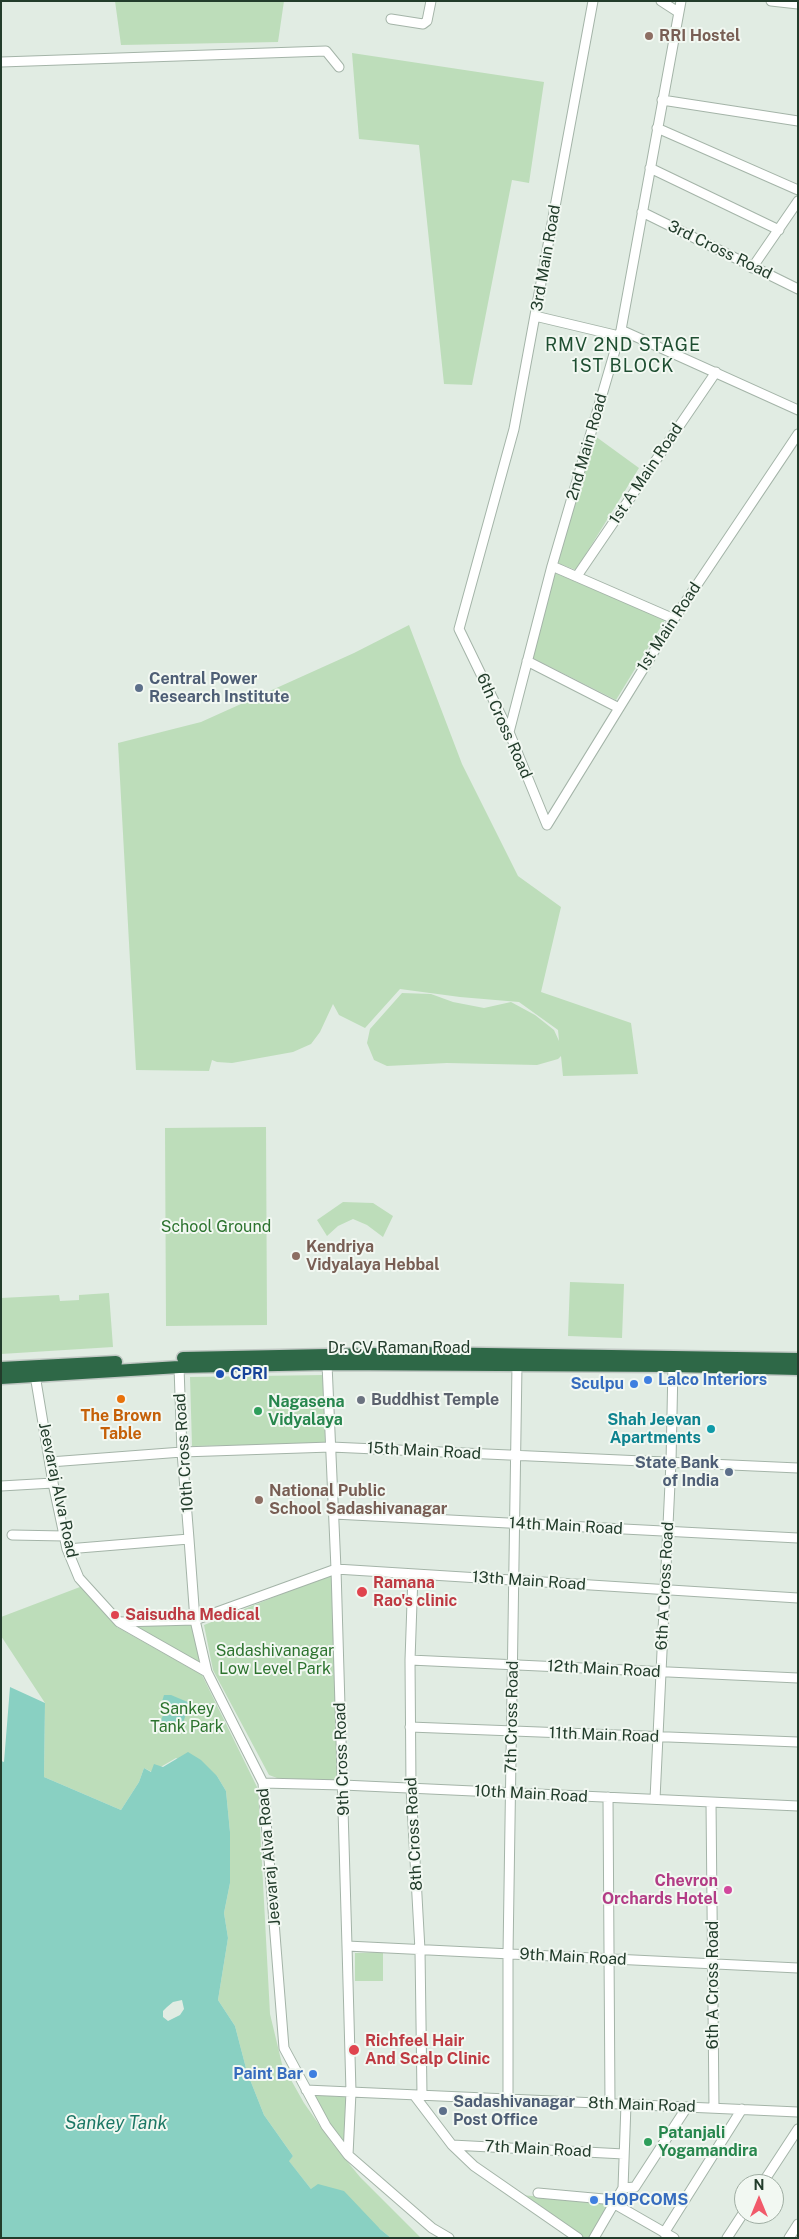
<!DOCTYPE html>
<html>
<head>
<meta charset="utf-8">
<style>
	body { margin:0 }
	#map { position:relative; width:799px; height:2239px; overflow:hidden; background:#e1ece3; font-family:"Public Sans",sans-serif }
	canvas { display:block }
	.frame { position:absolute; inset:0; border:2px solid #223c2b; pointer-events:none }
	.north { position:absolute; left:734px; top:2174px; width:50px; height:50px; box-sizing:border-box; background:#f2f8f2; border:1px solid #9fada2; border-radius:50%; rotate:0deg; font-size:14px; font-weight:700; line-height:20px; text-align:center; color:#223c2b }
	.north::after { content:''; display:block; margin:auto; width:18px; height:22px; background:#f15a6a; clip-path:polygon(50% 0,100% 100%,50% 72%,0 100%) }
</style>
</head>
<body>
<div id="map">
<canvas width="799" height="2239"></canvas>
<div class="frame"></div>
<div class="north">N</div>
</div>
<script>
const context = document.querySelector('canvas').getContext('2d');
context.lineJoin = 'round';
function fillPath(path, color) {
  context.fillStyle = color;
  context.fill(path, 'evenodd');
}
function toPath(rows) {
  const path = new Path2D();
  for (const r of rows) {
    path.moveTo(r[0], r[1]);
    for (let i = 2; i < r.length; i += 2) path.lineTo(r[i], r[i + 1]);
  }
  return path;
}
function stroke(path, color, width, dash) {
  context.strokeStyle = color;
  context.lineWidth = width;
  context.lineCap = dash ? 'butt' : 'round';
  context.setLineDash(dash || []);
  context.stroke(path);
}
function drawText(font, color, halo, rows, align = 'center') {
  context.font = font + ' "Public Sans",sans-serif';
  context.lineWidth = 4;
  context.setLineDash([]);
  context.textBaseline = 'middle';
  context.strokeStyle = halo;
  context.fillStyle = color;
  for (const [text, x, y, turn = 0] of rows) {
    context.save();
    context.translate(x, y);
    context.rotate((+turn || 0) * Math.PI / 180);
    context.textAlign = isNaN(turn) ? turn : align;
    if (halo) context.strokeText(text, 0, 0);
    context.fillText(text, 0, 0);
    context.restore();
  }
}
const green = toPath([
	[115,1,284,1,278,42,121,45],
	[352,53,544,82,529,183,512,180,472,385,444,384,419,145,359,139],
	[595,436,639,468,576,570,555,562],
	[555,573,665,620,616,700,533,658],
	[409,625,462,764,518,876,561,907,541,992,631,1023,638,1074,563,1076,561,1056,558,1059,537,1065,447,1063,387,1066,374,1060,367,1043,370,1029,402,993,431,994,453,1002,484,1008,511,1002,535,1015,554,1030,559,1041,558,1030,519,1002,460,997,400,989,365,1028,339,1015,333,1004,320,1032,311,1044,293,1052,232,1063,217,1062,212,1060,209,1071,136,1070,118,743,201,722,354,653],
	[266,1127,267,1325,166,1326,165,1128],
	[343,1202,373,1203,393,1216,383,1237,367,1225,353,1219,338,1226,327,1236,317,1220],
	[570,1282,624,1284,622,1338,568,1336],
	[109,1293,113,1347,1,1354,1,1298,59,1295,60,1301,79,1300,79,1295],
	[324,1375,325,1444,192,1446,190,1377],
	[332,1574,339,1781,277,1778,269,1775,213,1670,204,1625],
	[80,1587,117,1627,202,1675,258,1789,270,2014,282,2064,304,2103,332,2143,360,2177,421,2238,391,2238,380,2229,311,2189,288,2160,293,2156,264,2115,247,2072,235,2026,218,2000,228,1938,224,1913,230,1883,230,1832,226,1791,217,1776,176,1758,152,1772,144,1768,139,1782,121,1810,44,1777,45,1703,1,1636,1,1617],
	[195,1620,207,1672,119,1622],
	[383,1952,383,1981,355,1981,355,1953],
	[314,2095,348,2097,345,2143,330,2124],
	[521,2195,609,2203,591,2238,584,2238]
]);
const water = toPath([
	[10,1687,45,1703,44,1777,121,1810,139,1782,144,1768,151,1772,154,1764,163,1767,188,1752,201,1760,217,1776,226,1791,230,1832,230,1883,224,1913,228,1938,218,2000,235,2026,247,2072,264,2115,293,2156,289,2161,311,2189,318,2184,344,2191,380,2229,391,2238,1,2238,1,1761,4,1762],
	[182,2000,184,2009,180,2015,168,2021,163,2017,163,2011,167,2007,173,2002],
	[164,1695,171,1695,190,1703,180,1731,160,1723,165,1710,160,1708]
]);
const minor = toPath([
	[661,1,678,12],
	[771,1,798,4],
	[391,19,423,24,427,21,431,1],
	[1,62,326,51,339,67],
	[662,100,798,121],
	[657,128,798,190],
	[650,168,779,230],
	[642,212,798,289],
	[752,268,798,201],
	[535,316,619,336],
	[621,330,798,410],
	[552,566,674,619],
	[577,576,716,372],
	[527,661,619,708],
	[509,732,552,566,621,330,681,1],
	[547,825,509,732,459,629,514,429,593,1],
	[547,825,674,619,798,434],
	[327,1364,336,1569,347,1946,351,2092,348,2155],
	[179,1367,182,1452,189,1539],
	[35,1375,53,1483,67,1549,79,1578,119,1622,207,1672,263,1783,284,2048,326,2126,348,2155,432,2228,449,2238],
	[50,1462,182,1452,331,1447,798,1468],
	[1,1486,53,1483],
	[334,1514,798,1538],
	[12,1535,64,1536],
	[67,1549,189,1539,195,1620,207,1672],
	[413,1574,410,1660,411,1788,420,1950,422,2095],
	[119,1622,195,1620,336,1569,798,1598],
	[410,1660,798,1678],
	[410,1727,798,1742],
	[263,1783,343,1785,798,1806],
	[608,1797,610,2104],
	[655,1799,671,1462,673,1366],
	[711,1802,714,2108],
	[347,1946,798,1968],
	[306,2090,798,2112],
	[414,2095,452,2145,474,2166,578,2238],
	[508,2099,508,1954,517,1365],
	[452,2145,624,2154],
	[762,2184,798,2129],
	[623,2188,626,2104],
	[538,2193,615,2200],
	[613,2203,674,2238],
	[664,2233,742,2109],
	[594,2238,623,2188,635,2187,687,2107],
	[727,2238,744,2212],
	[789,2238,798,2224]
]);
const highway = toPath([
	[183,1358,424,1353,798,1359],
	[1,1368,116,1362],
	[1,1378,179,1367,327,1364,673,1366,798,1369]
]);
const markers = [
	[649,36,5,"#8d6e63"],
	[139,688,5,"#5c6f8a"],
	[296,1256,5,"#8d6e63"],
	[220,1374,5,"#1a4fb4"],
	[648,1380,5,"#3f7fe0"],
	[634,1384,5,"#3f7fe0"],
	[121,1399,5,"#e8710a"],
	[361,1400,5,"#6b7280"],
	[258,1411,5,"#2e9e5b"],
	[711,1429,5,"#0f9aa8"],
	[729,1472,5,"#5c6f8a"],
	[259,1500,5,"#8d6e63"],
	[362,1592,6,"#e0444e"],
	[115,1615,5,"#e0444e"],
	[728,1890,5,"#d1479c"],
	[354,2050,6,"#e0444e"],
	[313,2074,5,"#3f7fe0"],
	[443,2111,5,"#5c6f8a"],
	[648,2142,5,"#2e9e5b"],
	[594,2200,5,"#3f7fe0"]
];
const educationNames = [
	["RRI Hostel",659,36],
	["Kendriya",306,1247],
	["Vidyalaya Hebbal",306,1265],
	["National Public",269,1491],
	["School Sadashivanagar",269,1509]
];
const streetNames = [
	["3rd Cross Road",720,250,26],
	["3rd Main Road",546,258,-80],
	["2nd Main Road",587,447,-74],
	["1st A Main Road",646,474,-56],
	["1st Main Road",669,627,-57],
	["6th Cross Road",504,726,66],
	["Dr. CV Raman Road",399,1348],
	["15th Main Road",424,1451,3],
	["10th Cross Road",184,1453,-94],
	["Jeevaraj Alva Road",58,1490,78],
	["14th Main Road",566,1526,3],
	["13th Main Road",529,1581,4],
	["6th A Cross Road",665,1586,-87],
	["12th Main Road",604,1669,3],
	["7th Cross Road",512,1717,-89],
	["11th Main Road",604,1735,2],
	["9th Cross Road",342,1759,-92],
	["10th Main Road",531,1794,3],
	["8th Cross Road",414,1834,-93],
	["Jeevaraj Alva Road",269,1857,-95],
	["9th Main Road",573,1957,3],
	["6th A Cross Road",713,1985,-90],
	["8th Main Road",642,2105,2],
	["7th Main Road",538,2149,3]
];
const serviceNames = [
	["Central Power",149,679],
	["Research Institute",149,697],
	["State Bank",719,1463,"right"],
	["of India",719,1481,"right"],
	["Sadashivanagar",453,2102],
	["Post Office",453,2120]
];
const parkNames = [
	["School Ground",216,1227],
	["Sadashivanagar",275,1651],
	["Low Level Park",275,1669],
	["Sankey",187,1709],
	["Tank Park",187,1727]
];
const transitNames = [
	["CPRI",230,1374]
];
const shopNames = [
	["Lalco Interiors",658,1380],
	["Sculpu",624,1384,"right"],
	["Paint Bar",303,2074,"right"],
	["HOPCOMS",604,2200]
];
const worshipNames = [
	["Buddhist Temple",371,1400]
];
const leisureNames = [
	["Nagasena",268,1402],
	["Vidyalaya",268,1420],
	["Patanjali",658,2133],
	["Yogamandira",658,2151]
];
const foodNames = [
	["The Brown",121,1416],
	["Table",121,1434]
];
const cultureNames = [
	["Shah Jeevan",701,1420],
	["Apartments",701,1438]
];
const healthNames = [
	["Ramana",373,1583],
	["Rao's clinic",373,1601],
	["Saisudha Medical",125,1615],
	["Richfeel Hair",365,2041],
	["And Scalp Clinic",365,2059]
];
const hotelNames = [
	["Chevron",718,1881],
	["Orchards Hotel",718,1899]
];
const neighbourhoodNames = [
	["RMV 2ND STAGE",623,345],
	["1ST BLOCK",623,366]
];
const waterNames = [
	["Sankey Tank",116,2123]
];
fillPath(green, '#bdddba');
fillPath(water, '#89d0c2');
stroke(minor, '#a4b4a8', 11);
stroke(highway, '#c1c8c4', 15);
stroke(minor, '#fff', 9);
stroke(highway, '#2e6847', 12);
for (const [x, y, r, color] of markers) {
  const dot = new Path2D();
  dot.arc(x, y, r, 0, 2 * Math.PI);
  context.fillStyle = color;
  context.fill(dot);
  stroke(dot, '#f2f8f2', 2);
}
drawText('bold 16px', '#785e54', '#f2f8f2', educationNames, 'left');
drawText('16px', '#223c2b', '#f2f8f2', streetNames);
drawText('bold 16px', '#4e5e75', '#f2f8f2', serviceNames, 'left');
drawText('16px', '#2c732e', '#f2f8f2', parkNames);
drawText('bold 16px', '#164399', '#f2f8f2', transitNames, 'left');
drawText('bold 16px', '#366cbe', '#f2f8f2', shopNames, 'left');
drawText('bold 16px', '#5b616d', '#f2f8f2', worshipNames, 'left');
drawText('bold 16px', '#27864d', '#f2f8f2', leisureNames, 'left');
drawText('bold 16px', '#c56008', '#f2f8f2', foodNames);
drawText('bold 16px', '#0d838f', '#f2f8f2', cultureNames, 'right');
drawText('bold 16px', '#be3a42', '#f2f8f2', healthNames, 'left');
drawText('bold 16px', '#b23c85', '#f2f8f2', hotelNames, 'right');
context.letterSpacing = '1px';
drawText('18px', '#1e4e31', '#f2f8f2', neighbourhoodNames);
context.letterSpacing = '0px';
drawText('italic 18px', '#1c7866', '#f2f8f2', waterNames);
</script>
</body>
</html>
